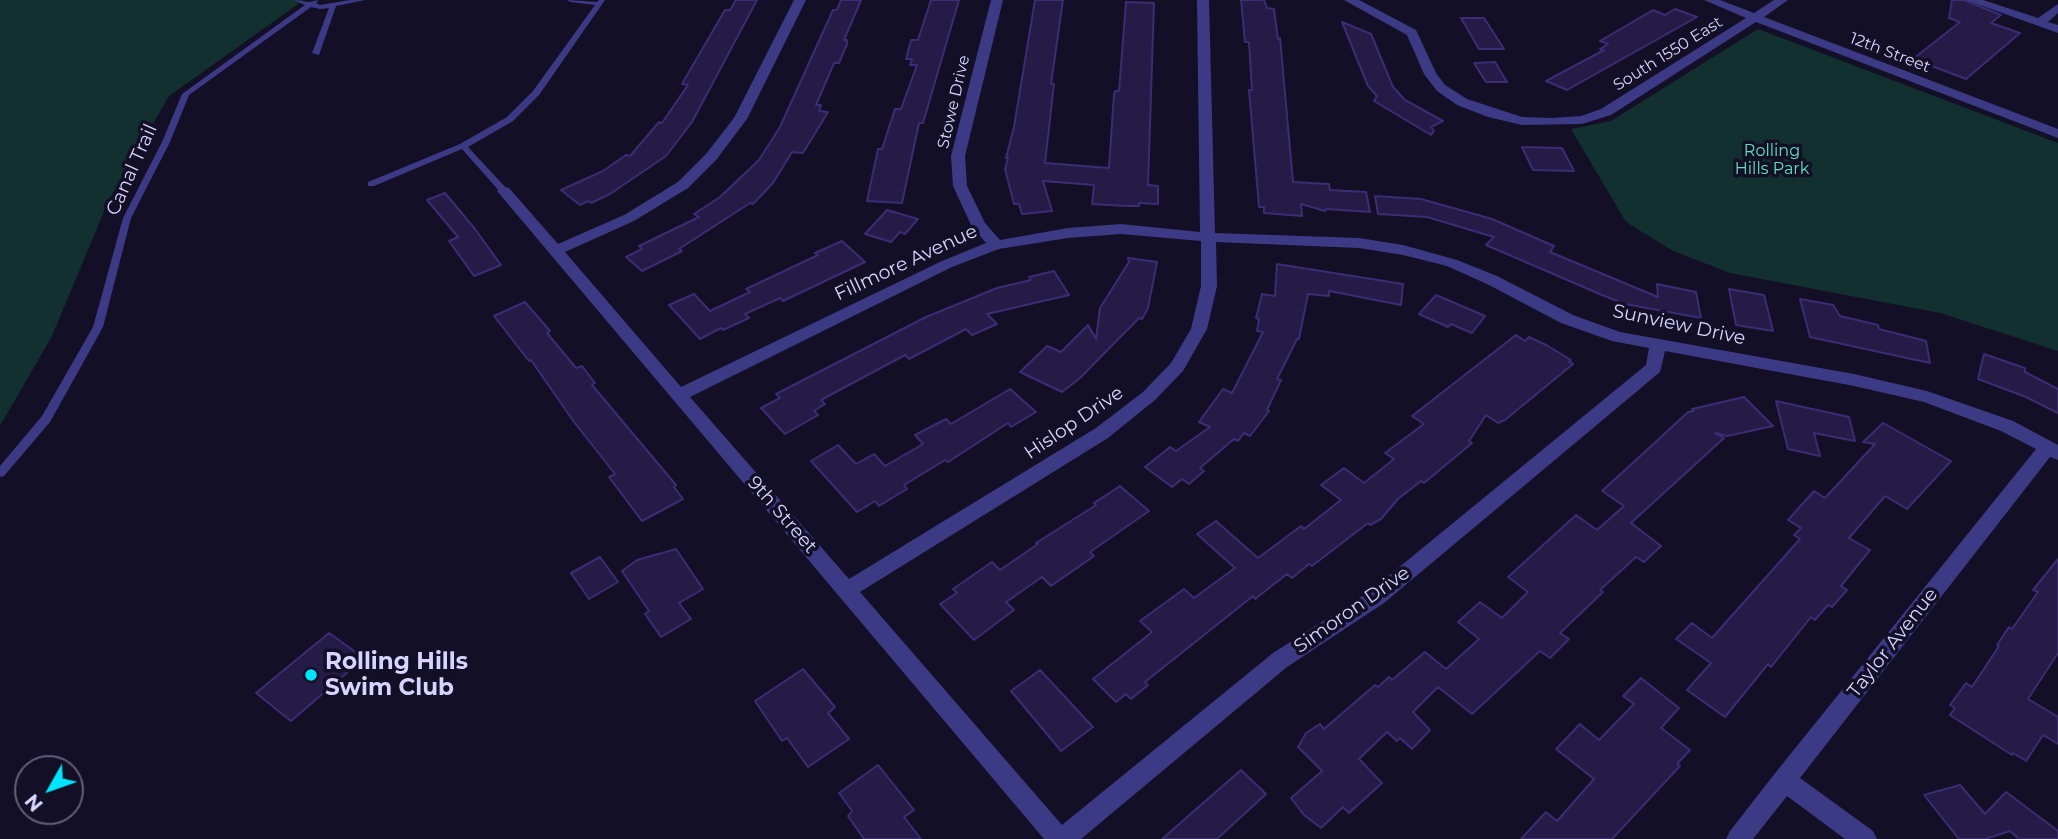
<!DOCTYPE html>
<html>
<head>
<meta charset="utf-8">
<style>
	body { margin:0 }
	#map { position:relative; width:2058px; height:839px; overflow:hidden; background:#130f26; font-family:Montserrat,sans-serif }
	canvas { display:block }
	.north { position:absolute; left:14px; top:755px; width:70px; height:70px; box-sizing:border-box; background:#130f26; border:2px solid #625e7d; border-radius:50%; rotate:230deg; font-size:19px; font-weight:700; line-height:28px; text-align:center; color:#d9d4ff }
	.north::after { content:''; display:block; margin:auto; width:24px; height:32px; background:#00e5ff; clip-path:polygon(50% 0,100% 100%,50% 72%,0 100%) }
</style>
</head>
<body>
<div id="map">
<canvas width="2058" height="839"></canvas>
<div class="north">N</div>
</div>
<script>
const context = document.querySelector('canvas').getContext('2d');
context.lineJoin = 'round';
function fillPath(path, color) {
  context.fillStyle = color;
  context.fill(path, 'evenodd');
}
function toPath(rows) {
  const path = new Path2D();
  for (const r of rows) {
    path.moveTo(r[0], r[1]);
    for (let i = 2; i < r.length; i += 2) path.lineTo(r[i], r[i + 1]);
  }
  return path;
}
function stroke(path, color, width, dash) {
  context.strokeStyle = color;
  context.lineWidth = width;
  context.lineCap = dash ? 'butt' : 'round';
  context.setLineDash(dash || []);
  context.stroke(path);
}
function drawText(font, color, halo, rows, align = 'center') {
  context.font = font + ' Montserrat,sans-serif';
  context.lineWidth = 7;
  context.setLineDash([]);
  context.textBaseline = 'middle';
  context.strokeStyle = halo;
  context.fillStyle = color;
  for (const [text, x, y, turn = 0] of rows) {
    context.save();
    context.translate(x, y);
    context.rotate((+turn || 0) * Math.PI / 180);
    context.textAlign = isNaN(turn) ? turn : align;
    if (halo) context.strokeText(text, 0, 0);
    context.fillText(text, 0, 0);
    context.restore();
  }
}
const green = toPath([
	[0,0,304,0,169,96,108,202,52,336,0,426],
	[1758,29,2058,143,2058,351,1940,313,1730,273,1673,251,1626,222,1571,129,1611,121]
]);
const building = toPath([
	[736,0,757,0,692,122,666,156,610,194,591,203,588,201,580,205,561,190,603,171,626,155,630,156,659,122,662,123,688,85,682,84,725,10,730,10,736,0],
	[841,0,861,0,844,40,847,40,847,44,839,63,834,63,816,105,821,105,819,111,828,112,803,153,792,152,773,183,753,204,750,203,679,249,682,251,642,271,626,257,642,249,639,246,699,217,694,214,720,197,759,160,780,127,833,10,837,10,841,0],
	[931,0,959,0,923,123,919,123,902,203,867,201,878,149,882,149,895,109,901,109,917,65,910,65,912,59,906,59,911,40,918,40,931,0],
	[1035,0,1063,0,1051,84,1054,84,1045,163,1109,168,1114,94,1115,91,1119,91,1126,2,1154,3,1148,185,1158,186,1158,204,1139,203,1139,206,1126,206,1092,204,1094,185,1043,181,1052,211,1022,214,1019,204,1014,204,1005,169,1008,158,1006,158,1014,127,1035,0],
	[1241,0,1264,0,1267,8,1274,9,1278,39,1280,38,1293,182,1329,184,1330,190,1366,192,1370,212,1326,209,1325,211,1301,204,1302,216,1264,213,1264,207,1259,207,1249,90,1252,90,1249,42,1245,42,1241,0],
	[1952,0,1964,0,2001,15,1991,23,2020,33,1966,79,1913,59,1960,22,1949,18,1952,0],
	[1675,9,1697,17,1567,90,1546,81,1604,50,1600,49,1608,44,1600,41,1653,10,1665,15,1675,9],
	[1461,18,1484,18,1504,49,1479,49,1461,18],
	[1342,22,1371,34,1393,87,1405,100,1443,121,1431,127,1434,131,1431,135,1374,101,1377,96,1368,86,1342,22],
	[1495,62,1507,82,1486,82,1474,63,1495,62],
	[1522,147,1562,148,1574,171,1533,170,1522,147],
	[445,193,475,229,501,265,474,276,449,241,458,237,427,200,445,193],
	[1375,196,1421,199,1492,219,1554,246,1550,252,1658,297,1657,284,1696,292,1701,318,1625,304,1602,295,1486,245,1494,237,1427,217,1378,214,1375,196],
	[887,210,918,219,905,234,900,232,891,242,865,234,887,210],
	[842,241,865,262,783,301,780,298,745,314,749,318,723,330,721,328,700,339,669,305,694,294,710,311,750,292,746,289,818,255,815,253,842,241],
	[1128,258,1157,262,1148,308,1142,319,1139,318,1080,378,1062,392,1020,372,1047,346,1061,352,1088,325,1096,339,1100,308,1129,262,1128,258],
	[1277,264,1403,284,1401,305,1329,291,1329,296,1308,294,1299,339,1297,339,1277,379,1281,380,1267,410,1269,411,1250,436,1244,433,1238,441,1234,439,1200,468,1204,471,1189,484,1182,479,1172,487,1145,467,1170,447,1176,451,1210,427,1199,422,1223,389,1232,393,1263,332,1257,331,1259,319,1256,318,1262,294,1275,296,1277,264],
	[1054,271,1069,295,987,314,997,324,972,335,966,329,909,359,905,355,821,400,825,404,814,411,818,415,785,434,761,408,780,398,776,394,926,317,997,288,1031,280,1029,277,1054,271],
	[1729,289,1764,295,1773,331,1736,325,1729,289],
	[1436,295,1485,316,1472,333,1451,324,1448,327,1419,314,1436,295],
	[1800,299,1833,305,1840,316,1878,325,1879,329,1926,341,1930,363,1810,337,1800,299],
	[525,302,550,331,547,333,576,368,582,366,595,383,592,385,676,485,674,487,683,499,642,521,609,477,615,474,574,422,531,360,529,361,494,316,525,302],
	[1516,335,1525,341,1529,337,1548,346,1571,360,1569,362,1573,364,1505,420,1498,423,1486,415,1469,441,1472,443,1424,483,1421,481,1398,499,1381,519,1370,525,1368,523,1312,566,1309,564,1292,578,1287,574,1255,599,1253,596,1145,682,1148,685,1131,699,1126,694,1116,702,1093,679,1152,632,1140,621,1184,589,1194,598,1235,568,1197,534,1216,521,1258,558,1301,526,1304,529,1341,500,1321,485,1344,468,1364,483,1394,459,1385,453,1424,424,1412,416,1516,335],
	[1984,354,2025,368,2025,372,2058,389,2058,413,2026,397,1978,379,1984,354],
	[1010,389,1036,412,1011,427,1008,423,948,462,945,460,904,485,907,489,879,506,875,501,857,512,811,461,838,445,856,464,874,454,885,466,923,444,915,435,946,419,951,424,1010,389],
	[1744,397,1773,426,1727,436,1715,433,1724,438,1631,523,1661,546,1644,562,1636,557,1600,590,1603,592,1560,633,1569,639,1550,658,1540,651,1472,714,1438,687,1413,712,1430,730,1412,749,1400,738,1397,741,1387,732,1359,759,1382,783,1349,813,1343,807,1321,828,1304,815,1291,798,1322,771,1298,747,1306,733,1320,724,1324,729,1375,685,1378,687,1389,677,1392,680,1425,652,1446,669,1479,639,1458,622,1480,602,1502,618,1528,592,1508,577,1576,515,1597,530,1624,506,1602,491,1648,449,1688,412,1694,411,1692,409,1744,397],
	[1776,401,1849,417,1855,441,1814,433,1820,456,1788,449,1776,401],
	[1883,423,1951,461,1907,509,1885,496,1849,538,1870,550,1841,586,1847,590,1832,607,1828,605,1815,620,1811,617,1771,667,1768,664,1725,717,1687,690,1711,663,1676,639,1692,623,1712,638,1800,539,1794,535,1801,528,1788,520,1814,491,1825,498,1875,444,1863,442,1883,423],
	[1120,486,1149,511,1090,552,1094,556,1051,586,1042,577,1012,598,1006,602,1014,610,974,640,940,604,957,593,953,589,992,562,1000,570,1038,544,1036,543,1096,505,1094,503,1120,486],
	[676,549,703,589,679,603,691,619,661,637,645,614,649,611,622,571,637,560,676,549],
	[600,557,618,582,589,599,571,573,600,557],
	[2058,559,2058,653,2028,699,2058,717,2058,744,2043,735,2026,761,2013,753,2012,755,1950,715,1955,708,1950,705,1966,683,1972,687,1999,646,1997,645,2009,627,2012,629,2038,592,2033,590,2058,559],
	[329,633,364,658,291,721,256,693,329,633],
	[803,669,835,707,828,713,849,739,808,767,787,738,782,741,755,701,803,669],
	[1040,670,1093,727,1061,751,1011,691,1040,670],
	[1641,678,1679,708,1661,728,1690,750,1677,764,1680,766,1612,839,1521,839,1546,812,1557,821,1594,779,1556,749,1580,724,1599,740,1634,704,1623,696,1641,678],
	[878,765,914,810,904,817,921,839,864,839,848,816,852,811,839,793,878,765],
	[1241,770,1266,794,1217,839,1162,839,1241,770],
	[1960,785,1985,814,2006,792,2058,831,2058,839,2019,839,2010,831,1985,839,1959,839,1924,795,1960,785]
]);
const lane = toPath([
	[294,0,309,2,319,0,316,3,320,5,350,0,365,0,336,6,319,55,312,53,329,8,320,9,311,7,189,95,170,142,131,218,103,327,50,422,4,476,0,477,0,466,42,416,93,327,123,218,162,142,182,94,305,5,294,0],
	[567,0,597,2,599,0,605,0,539,95,513,121,468,147,507,189,507,193,501,193,462,149,374,186,368,186,368,182,460,144,507,117,533,91,595,5,570,2,567,0]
]);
const street = toPath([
	[794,0,806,0,747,119,716,160,688,188,634,221,565,252,681,387,942,261,986,243,971,225,953,186,951,156,991,0,1003,0,965,156,967,186,985,223,1000,240,1068,228,1121,224,1200,232,1197,0,1209,0,1215,233,1359,238,1403,245,1457,260,1497,276,1573,315,1620,332,1854,374,1927,391,2013,421,2058,445,2058,460,2050,457,1800,778,1873,831,1877,839,1845,839,1787,796,1753,839,1726,839,1730,831,1776,772,2036,449,2001,431,1924,402,1854,386,1665,351,1660,372,1384,603,1287,667,1081,839,1044,839,497,191,504,187,509,188,558,244,624,215,678,182,706,154,734,118,794,0],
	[1121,234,1201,241,1201,286,1191,329,1171,363,1143,392,1096,428,849,579,690,397,952,267,999,249,1068,238,1121,234],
	[1216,242,1359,248,1403,255,1447,266,1487,284,1561,323,1612,341,1649,348,1646,365,1370,591,1273,653,1062,825,860,592,1108,438,1155,400,1183,371,1207,329,1217,286,1216,242],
	[1344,0,1359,0,1416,30,1436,73,1445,85,1467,99,1522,117,1552,118,1581,116,1601,109,1746,18,1704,0,1720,0,1754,13,1774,0,1788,0,1764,17,2058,129,2058,138,1756,22,1611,115,1582,124,1522,125,1488,117,1457,105,1437,91,1424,74,1407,35,1344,0],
	[1966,0,1983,0,2038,18,2058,4,2058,13,2048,22,2058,25,2058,33,1966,0]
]);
const markers = [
	[311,675,7,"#00e5ff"]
];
const farStreetnames = [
	["12th Street",1890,53,21],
	["South 1550 East",1668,54,-32],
	["Stowe Drive",954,102,-77]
];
const farParknames = [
	["Rolling",1772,151],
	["Hills Park",1772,169]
];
const streetNames = [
	["Canal Trail",132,170,-66],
	["Fillmore Avenue",906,263,-25],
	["Sunview Drive",1679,325,12],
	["Hislop Drive",1074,423,-34],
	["9th Street",782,515,49],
	["Simoron Drive",1352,610,-35],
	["Taylor Avenue",1893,643,-52]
];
const nearPoinames = [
	["Rolling Hills",325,662],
	["Swim Club",325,688]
];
fillPath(green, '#12302f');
fillPath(building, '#241b47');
stroke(building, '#3b2d73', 2);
fillPath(lane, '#3d3a85');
fillPath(street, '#3d3a85');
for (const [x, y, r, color] of markers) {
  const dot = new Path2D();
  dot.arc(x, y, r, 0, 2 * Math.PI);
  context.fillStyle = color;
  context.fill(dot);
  stroke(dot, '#130f26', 2.5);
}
drawText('16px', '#d9d4ff', '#130f26', farStreetnames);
drawText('16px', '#5fe0c0', '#130f26', farParknames);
drawText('19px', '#d9d4ff', '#130f26', streetNames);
drawText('bold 23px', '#d9d4ff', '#130f26', nearPoinames, 'left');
</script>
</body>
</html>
